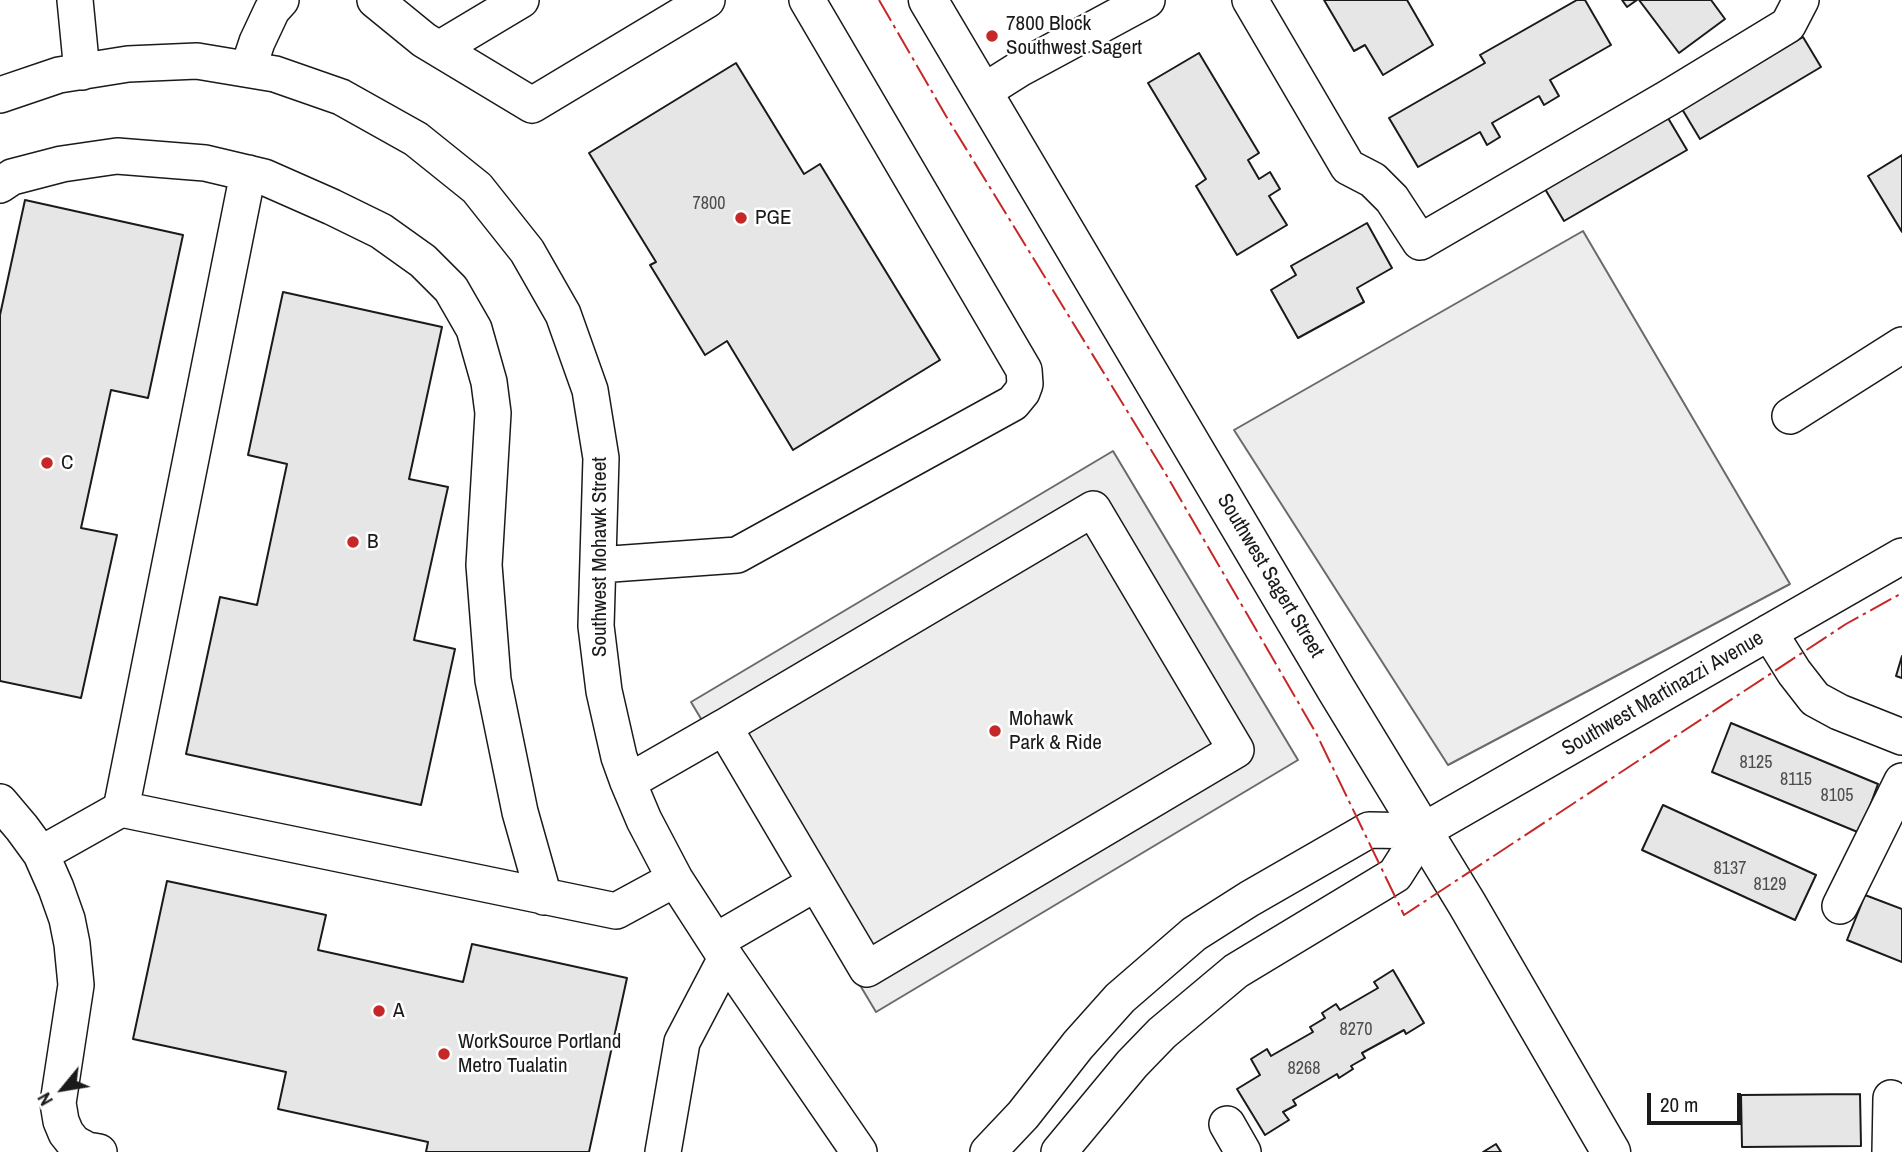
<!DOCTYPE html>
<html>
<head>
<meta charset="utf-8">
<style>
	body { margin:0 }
	#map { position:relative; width:1902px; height:1152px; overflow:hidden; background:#fff; font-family:"Archivo Narrow",sans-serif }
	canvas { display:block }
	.north { position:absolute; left:28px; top:1054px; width:70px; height:70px; -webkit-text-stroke:5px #fff; paint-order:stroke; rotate:240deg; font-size:19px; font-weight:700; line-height:28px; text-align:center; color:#1a1a1a }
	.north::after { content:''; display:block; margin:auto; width:24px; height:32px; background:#1a1a1a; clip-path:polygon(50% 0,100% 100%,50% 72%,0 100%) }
	.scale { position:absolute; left:1647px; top:1093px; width:94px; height:32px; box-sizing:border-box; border:4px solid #1a1a1a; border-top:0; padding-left:9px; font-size:21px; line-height:24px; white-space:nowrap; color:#1a1a1a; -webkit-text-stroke:5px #fff; paint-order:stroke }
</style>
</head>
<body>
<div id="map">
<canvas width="1902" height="1152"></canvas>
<div class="north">N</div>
<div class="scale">20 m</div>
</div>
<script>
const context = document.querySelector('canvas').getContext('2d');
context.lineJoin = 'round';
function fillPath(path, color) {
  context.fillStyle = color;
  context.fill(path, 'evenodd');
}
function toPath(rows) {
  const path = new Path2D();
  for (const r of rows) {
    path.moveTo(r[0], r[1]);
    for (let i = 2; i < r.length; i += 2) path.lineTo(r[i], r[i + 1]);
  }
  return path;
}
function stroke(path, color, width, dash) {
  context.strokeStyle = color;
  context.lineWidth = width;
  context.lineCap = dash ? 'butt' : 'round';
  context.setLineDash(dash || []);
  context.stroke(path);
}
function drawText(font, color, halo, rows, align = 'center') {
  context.font = font + ' "Archivo Narrow",sans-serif';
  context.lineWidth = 5;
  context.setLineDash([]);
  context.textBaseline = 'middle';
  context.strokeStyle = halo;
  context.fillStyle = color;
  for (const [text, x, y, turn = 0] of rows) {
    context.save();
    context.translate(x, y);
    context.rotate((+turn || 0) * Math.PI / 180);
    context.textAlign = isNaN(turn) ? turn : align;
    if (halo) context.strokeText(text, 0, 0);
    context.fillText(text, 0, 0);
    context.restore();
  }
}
const built = toPath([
	[1583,231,1790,584,1448,765,1234,430,1583,231],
	[1113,451,1298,760,876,1012,691,702,1113,451]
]);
const building = toPath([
	[1324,0,1407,0,1433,45,1383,75,1365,45,1354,51,1324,0],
	[1577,0,1585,0,1611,45,1550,80,1559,96,1544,105,1539,96,1492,123,1500,137,1487,145,1480,132,1418,167,1389,118,1485,63,1480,55,1577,0],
	[1622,0,1637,0,1627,7,1622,0],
	[1639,0,1711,0,1725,19,1679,53,1639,0],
	[1803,37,1821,67,1700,139,1682,109,1803,37],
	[1199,53,1259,153,1248,160,1259,179,1270,172,1280,189,1269,196,1287,225,1237,255,1196,186,1206,179,1148,83,1199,53],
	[736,63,804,174,820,164,940,360,793,450,727,341,705,355,650,265,656,262,589,153,736,63],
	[1668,118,1687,150,1564,221,1545,189,1668,118],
	[1902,155,1902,232,1868,176,1902,155],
	[25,200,183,235,148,398,111,390,81,528,117,535,81,698,0,681,0,315,25,200],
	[1367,223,1392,268,1357,288,1364,302,1298,338,1271,290,1296,275,1291,266,1367,223],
	[283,292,442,327,409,479,448,487,414,640,455,649,421,805,186,754,220,597,257,605,287,464,248,455,283,292],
	[1902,656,1902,678,1896,676,1902,656],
	[1731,723,1878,784,1860,833,1712,772,1731,723],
	[1663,805,1816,875,1795,920,1642,850,1663,805],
	[167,881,326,915,318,950,463,982,472,944,627,978,589,1152,426,1152,428,1142,278,1109,286,1072,133,1039,167,881],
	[1865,895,1902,909,1902,962,1847,940,1865,895],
	[1393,970,1424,1023,1406,1034,1404,1030,1362,1053,1365,1058,1351,1066,1353,1069,1339,1078,1337,1074,1293,1100,1296,1105,1283,1112,1289,1120,1265,1135,1237,1089,1260,1075,1251,1059,1267,1049,1271,1056,1313,1032,1310,1027,1325,1018,1322,1013,1336,1004,1340,1010,1378,988,1374,982,1393,970],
	[1860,1094,1861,1146,1742,1147,1741,1095,1860,1094],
	[1496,1144,1501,1152,1483,1152,1496,1144]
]);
const minor = toPath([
	[75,0,82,72],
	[375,0,424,40,532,105,707,0],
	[1250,0,1348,167,1373,180,1392,199,1420,242,1668,98,1788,25,1801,0],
	[439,49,521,0],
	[248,69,257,42,272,10,281,0],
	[983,92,1021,68,1147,0],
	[0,95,59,75,128,64,197,61,275,74,341,97,416,139,477,188,527,251,563,314,590,390,601,458,596,626,604,691,619,757,628,782,644,820,675,879,726,958,859,1152],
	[248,173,121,809,616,911,675,879],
	[0,185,12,177,62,164,117,156,205,163,264,177,332,207,381,231,423,261,451,289,474,329,489,382,493,413,484,565,493,680,520,812,544,897],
	[1790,416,1902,345],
	[1093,509,1236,750,867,969,724,727,1093,509],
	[598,565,737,555,1013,403,1022,392,1025,384,1024,370,807,0],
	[1769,632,1794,672,1815,699,1839,712,1902,737],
	[628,782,724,727],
	[0,802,22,828,41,854,56,888,67,919,72,944,76,985,58,1103,61,1121,66,1133,74,1143,87,1150,99,1152],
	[41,854,121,809],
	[1840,906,1902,781],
	[716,941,816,883],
	[1227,1124,1243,1152],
	[663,1152,682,1042,726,958],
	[988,1152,1023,1115,1078,1045,1120,998,1194,934,1249,899,1369,830,1423,831],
	[1059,1152,1132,1064,1162,1033,1236,971,1395,875,1423,831,1902,556],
	[1890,1152,1891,1098]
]);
const major = toPath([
	[928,0,1336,689,1467,904,1611,1152]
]);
const power = toPath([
	[879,0,946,116,1164,471,1316,733,1404,915,1846,624,1902,593]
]);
const markers = [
	[992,36,7,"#c62828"],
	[741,218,7,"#c62828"],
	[47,463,7,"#c62828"],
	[353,542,7,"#c62828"],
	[995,731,7,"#c62828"],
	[379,1011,7,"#c62828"],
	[444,1054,7,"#c62828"]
];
const numberNames = [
	["7800",709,204],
	["8125",1756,763],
	["8115",1796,780],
	["8105",1837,796],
	["8137",1730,869],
	["8129",1770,885],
	["8270",1356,1030],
	["8268",1304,1069]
];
const poiNames = [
	["7800 Block",1006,24],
	["Southwest Sagert",1006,48],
	["PGE",755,218],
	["C",61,463],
	["B",367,542],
	["Mohawk",1009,719],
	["Park & Ride",1009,743],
	["A",393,1011],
	["WorkSource Portland",458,1042],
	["Metro Tualatin",458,1066]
];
const streetNames = [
	["Southwest Mohawk Street",600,557,-90],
	["Southwest Sagert Street",1270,576,59],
	["Southwest Martinazzi Avenue",1663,694,-30]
];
fillPath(built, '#ededed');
stroke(built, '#6a6a6a', 2);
fillPath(building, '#e6e6e6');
stroke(building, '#1a1a1a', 2);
stroke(minor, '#1a1a1a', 38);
stroke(major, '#1a1a1a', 41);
stroke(minor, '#fff', 35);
stroke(major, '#fff', 38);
stroke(power, '#c62828', 2, [24, 5, 3.5, 5]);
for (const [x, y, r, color] of markers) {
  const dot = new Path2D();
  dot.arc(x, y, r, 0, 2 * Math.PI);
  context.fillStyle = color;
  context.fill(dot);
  stroke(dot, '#fff', 2.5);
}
drawText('18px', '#4d4d4d', null, numberNames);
drawText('21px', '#1a1a1a', '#fff', poiNames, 'left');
drawText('21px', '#1a1a1a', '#fff', streetNames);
</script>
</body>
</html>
